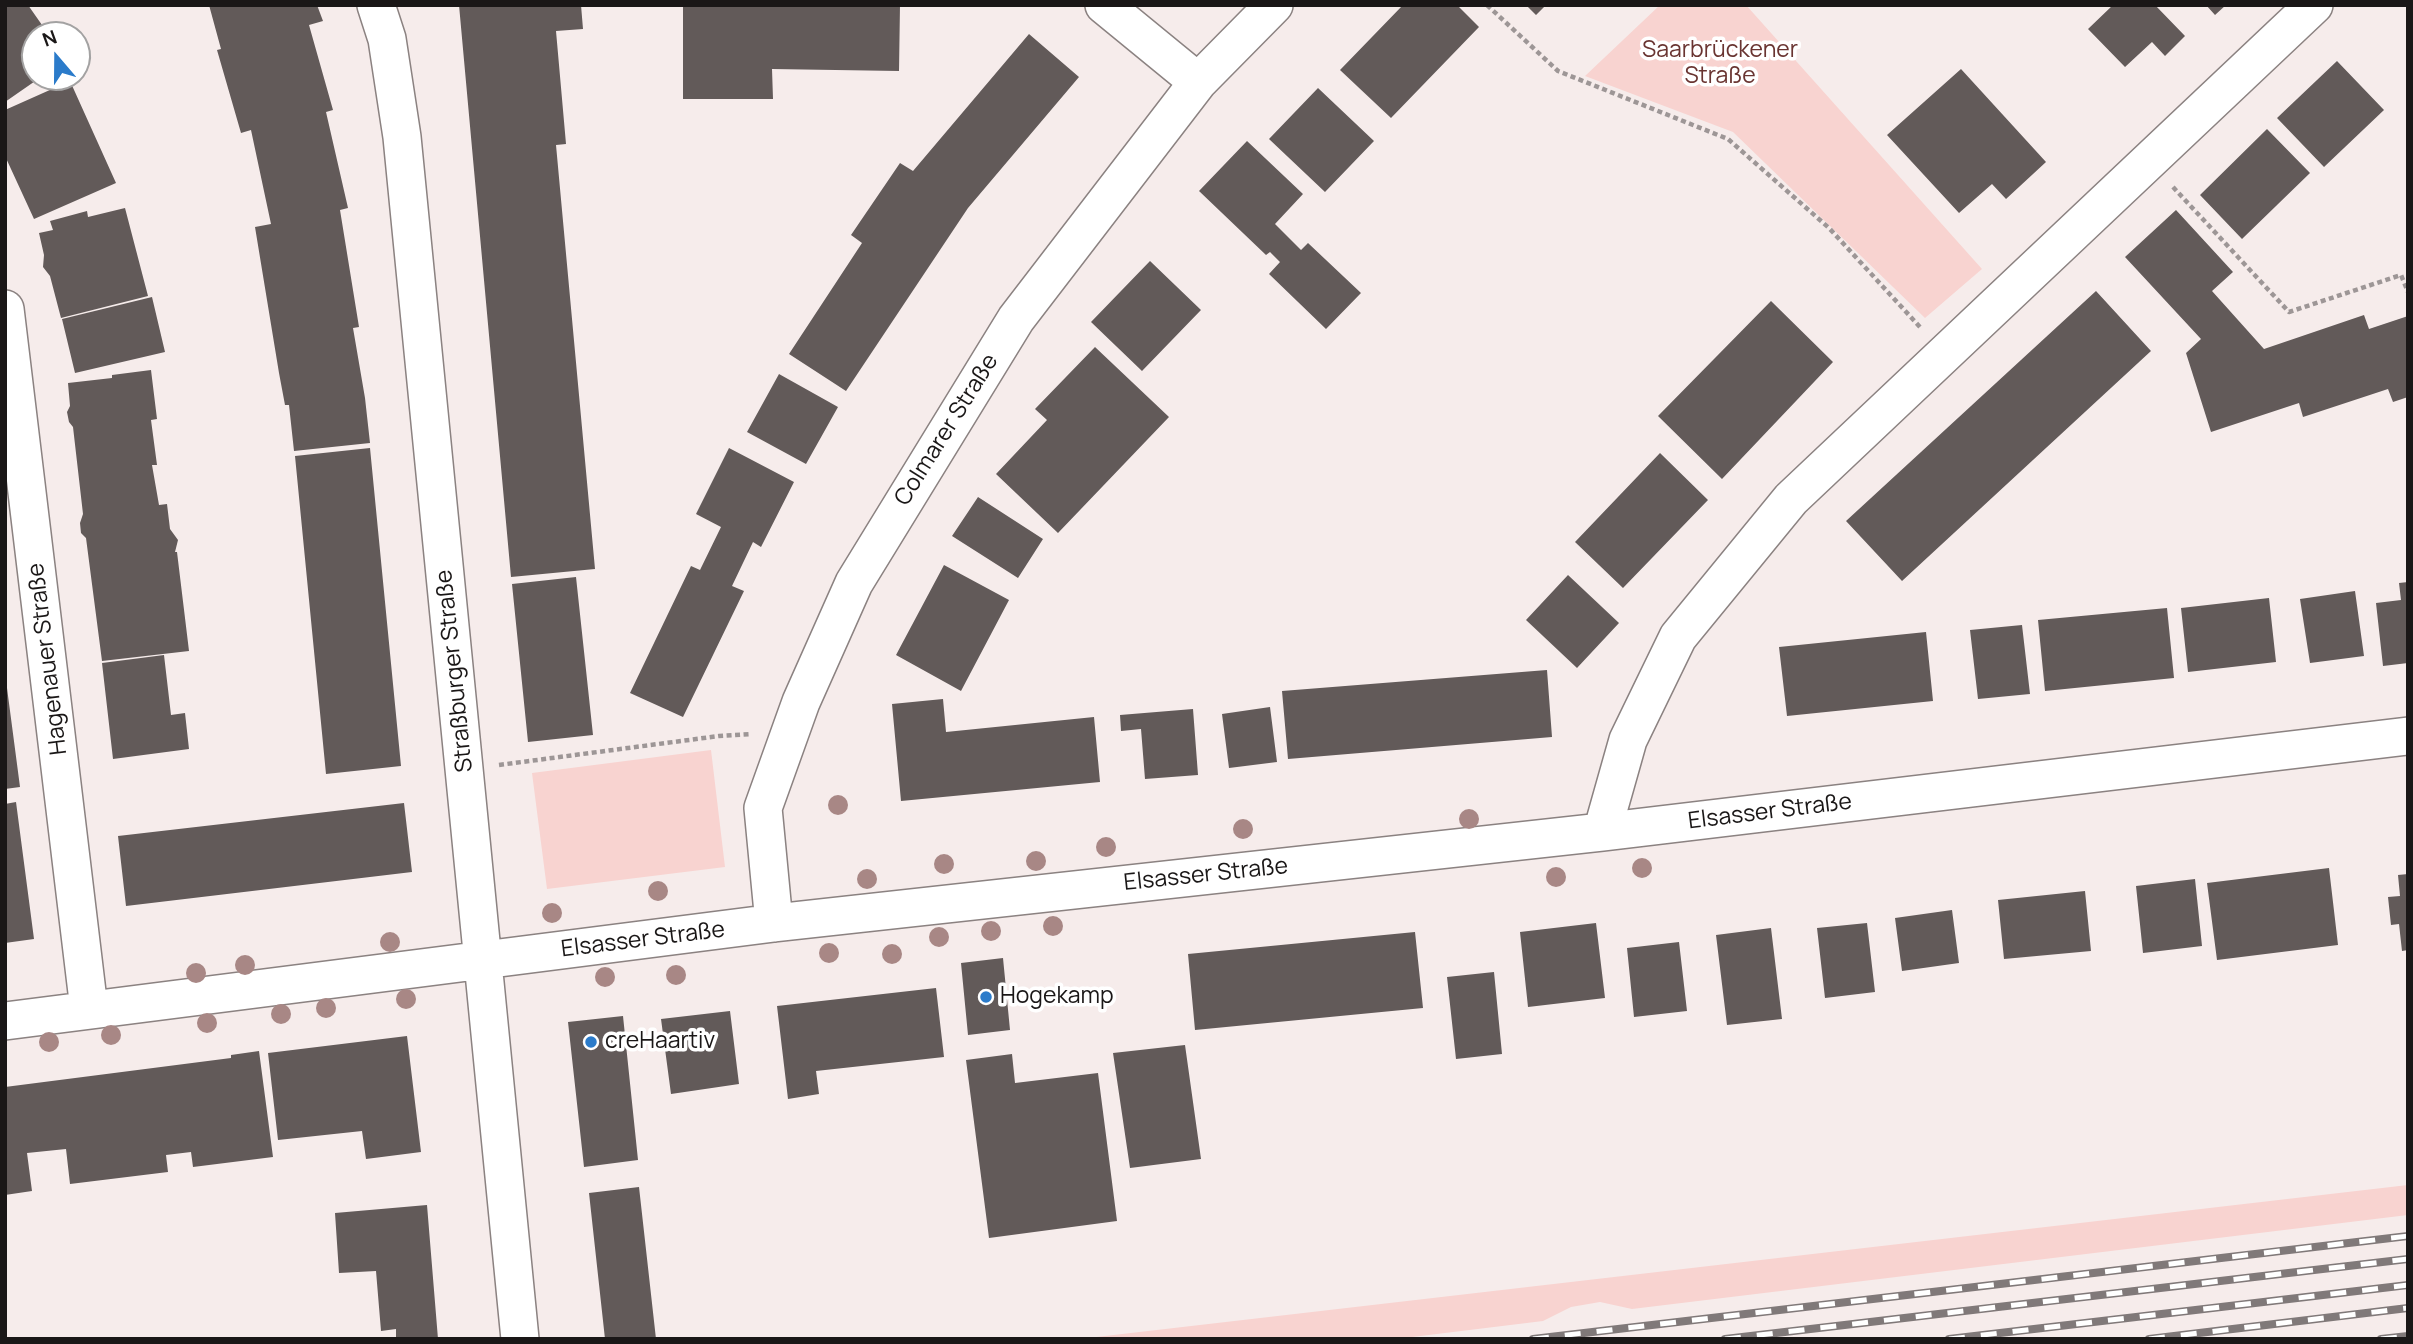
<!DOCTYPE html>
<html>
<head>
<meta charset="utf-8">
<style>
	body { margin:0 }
	#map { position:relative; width:2413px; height:1344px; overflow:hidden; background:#f6eceb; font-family:Manrope,sans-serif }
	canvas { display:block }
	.frame { position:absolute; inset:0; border:7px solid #1a1717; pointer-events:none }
	.north { position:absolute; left:21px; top:21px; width:70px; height:70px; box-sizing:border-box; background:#fff; border:2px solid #a3a2a2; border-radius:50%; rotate:340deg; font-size:19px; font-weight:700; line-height:28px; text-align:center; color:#1a1717 }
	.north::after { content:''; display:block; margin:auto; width:24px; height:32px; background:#2b7bca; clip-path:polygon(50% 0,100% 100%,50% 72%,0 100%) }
</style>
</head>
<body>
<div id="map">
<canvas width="2413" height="1344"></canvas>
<div class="frame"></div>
<div class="north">N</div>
</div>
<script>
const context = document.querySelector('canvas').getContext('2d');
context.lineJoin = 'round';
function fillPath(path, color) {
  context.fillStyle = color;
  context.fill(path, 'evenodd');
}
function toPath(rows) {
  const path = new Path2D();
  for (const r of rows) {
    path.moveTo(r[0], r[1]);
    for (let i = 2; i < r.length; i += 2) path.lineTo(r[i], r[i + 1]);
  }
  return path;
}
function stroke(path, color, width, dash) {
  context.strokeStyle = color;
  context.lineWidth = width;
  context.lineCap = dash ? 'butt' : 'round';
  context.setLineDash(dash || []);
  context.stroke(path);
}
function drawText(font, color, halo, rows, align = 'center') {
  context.font = font + ' Manrope,sans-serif';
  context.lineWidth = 7;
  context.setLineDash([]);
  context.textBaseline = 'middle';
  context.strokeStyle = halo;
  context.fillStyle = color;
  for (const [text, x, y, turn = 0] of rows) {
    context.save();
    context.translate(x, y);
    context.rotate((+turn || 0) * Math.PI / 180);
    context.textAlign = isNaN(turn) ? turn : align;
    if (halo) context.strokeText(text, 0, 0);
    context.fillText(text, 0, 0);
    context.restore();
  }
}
const green = toPath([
	[1660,5,1746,5,1982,269,1925,318,1733,132,1585,76],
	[711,750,725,867,547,889,532,773],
	[2408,1185,2408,1215,1632,1309,1600,1302,1571,1307,1543,1321,1396,1339,1079,1339]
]);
const building = toPath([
	[5,5,28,5,49,35,35,35,35,77,41,77,5,102],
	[209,5,317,5,323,21,309,25,333,110,326,112,348,208,340,210,359,327,353,328,365,398,370,443,294,451,289,405,285,405,279,373,255,227,271,224,251,130,241,133,217,50,221,49],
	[459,5,581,5,583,29,556,31,566,144,556,145,595,569,511,577],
	[683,5,900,5,899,71,772,69,773,99,683,99],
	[1403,5,1457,5,1479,27,1391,118,1340,70],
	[1526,5,1546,5,1536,15],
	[2113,5,2155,5,2185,36,2165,56,2152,42,2125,67,2088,29],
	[2206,5,2226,5,2215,15],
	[1029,34,1079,77,968,208,846,391,789,354,862,243,851,235,900,163,913,171],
	[2337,61,2384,110,2324,167,2277,118],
	[1961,69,2046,162,2006,199,1992,184,1959,213,1887,135],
	[70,81,116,183,34,219,5,156,5,110],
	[1318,88,1374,141,1325,192,1269,139],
	[2267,129,2310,173,2242,239,2200,195],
	[1247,141,1303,194,1275,224,1301,250,1308,243,1361,293,1326,329,1269,274,1280,262,1270,252,1266,255,1199,191],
	[125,208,148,296,61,318,50,276,43,267,44,255,39,233,53,230,50,221,87,211,88,217],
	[2176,210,2233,272,2212,291,2264,349,2364,315,2369,329,2408,316,2408,397,2393,402,2388,389,2303,417,2299,403,2211,432,2186,353,2201,339,2125,257],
	[1150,261,1201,310,1142,371,1091,322],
	[2096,291,2151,351,1902,581,1846,521],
	[152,297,165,352,75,373,62,319],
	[1771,301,1833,362,1722,479,1658,416],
	[1095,347,1169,417,1058,533,996,474,1047,420,1035,409],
	[151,370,157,419,151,420,157,465,152,465,159,505,167,504,170,529,178,540,175,552,177,552,189,651,102,661,86,538,81,533,80,523,83,514,73,427,69,422,67,412,70,406,68,383,112,378,112,375],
	[779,374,838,407,806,464,747,432],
	[370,448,401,766,326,774,295,456],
	[729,448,794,482,761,547,753,542,732,586,744,591,683,717,630,693,691,566,700,570,721,527,696,514],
	[1660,453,1708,500,1623,588,1575,542],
	[978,497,1043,539,1018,578,952,536],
	[944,565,1009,600,961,691,896,655],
	[1568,575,1619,623,1577,668,1526,620],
	[576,577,593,735,528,742,512,584],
	[2408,582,2408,663,2383,666,2376,603,2401,600,2399,583],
	[2355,591,2364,656,2310,663,2300,599],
	[2269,598,2276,662,2188,672,2181,608],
	[2167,608,2174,678,2045,691,2038,620],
	[2022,625,2030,694,1978,699,1970,630],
	[1926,632,1933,701,1787,716,1779,647],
	[164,655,171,715,185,713,189,749,113,759,102,663],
	[1547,670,1552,737,1288,759,1282,691],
	[7,688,20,787,5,789,5,689],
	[943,699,946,732,1094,717,1100,782,901,801,892,704],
	[1270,707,1277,762,1229,768,1222,714],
	[1193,709,1198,775,1145,779,1141,729,1121,731,1120,715],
	[16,802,34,939,5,943,5,804],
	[404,803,412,872,126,906,118,836],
	[2329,868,2338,945,2217,960,2207,883],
	[2408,874,2408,950,2402,951,2399,924,2391,925,2388,897,2400,896,2398,875],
	[2195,879,2202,946,2143,953,2136,886],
	[2085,891,2091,951,2004,959,1998,900],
	[1952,910,1959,963,1902,971,1895,918],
	[1596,923,1605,998,1528,1007,1520,932],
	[1867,923,1875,992,1825,998,1817,928],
	[1771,928,1782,1019,1727,1025,1716,935],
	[1415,932,1423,1008,1195,1030,1188,954],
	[1679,942,1687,1011,1634,1017,1627,948],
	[1003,958,1010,1030,968,1035,961,963],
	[1494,972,1502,1054,1456,1059,1447,977],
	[936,988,944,1057,816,1071,819,1094,788,1099,777,1006],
	[730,1011,739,1084,671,1094,661,1019],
	[623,1016,638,1160,584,1167,568,1022],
	[407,1036,421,1152,366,1159,362,1131,278,1140,268,1053],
	[1185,1045,1201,1159,1130,1168,1113,1053],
	[259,1051,273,1157,193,1167,191,1152,166,1155,168,1172,70,1184,66,1149,27,1153,32,1191,5,1195,5,1087,231,1058,231,1055],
	[1012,1054,1015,1083,1098,1073,1117,1221,989,1238,966,1060],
	[639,1187,656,1339,605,1339,589,1193],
	[427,1205,438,1339,396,1339,396,1329,381,1331,376,1271,339,1273,335,1213]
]);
const path = toPath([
	[1487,5,1558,71,1728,139,1829,228,1920,327],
	[2173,187,2289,312,2401,275,2408,292],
	[499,765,719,736,751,734]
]);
const street = toPath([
	[376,5,387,39,402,137,520,1339],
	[1104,5,1198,82],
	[5,309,89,1009],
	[1602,832,1628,740,1678,637,1791,499,2314,5],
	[774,923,763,808,801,702,854,583,1016,319,1198,82,1274,5],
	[5,1021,774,923,1602,832,2408,736]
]);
const rail = toPath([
	[1533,1339,2408,1236],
	[1725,1339,2408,1259],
	[1949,1339,2408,1285],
	[2149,1339,2408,1308],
	[2381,1339,2408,1336]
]);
const trees = [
	[838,805],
	[1469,819],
	[1243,829],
	[1106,847],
	[1036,861],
	[944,864],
	[1642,868],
	[1556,877],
	[867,879],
	[658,891],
	[552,913],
	[1053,926],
	[991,931],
	[939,937],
	[390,942],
	[829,953],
	[892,954],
	[245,965],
	[196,973],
	[676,975],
	[605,977],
	[406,999],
	[326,1008],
	[281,1014],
	[207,1023],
	[111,1035],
	[49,1042]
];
const markers = [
	[986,997,7,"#2b7bca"],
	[591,1042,7,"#2b7bca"]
];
const parkNames = [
	["Saarbrückener",1720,51],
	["Straße",1720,77]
];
const streetNames = [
	["Colmarer Straße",947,430,-58],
	["Hagenauer Straße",48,659,-97],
	["Straßburger Straße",455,671,-96],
	["Elsasser Straße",1770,812,-7],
	["Elsasser Straße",1206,875,-6],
	["Elsasser Straße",643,940,-7]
];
const poiNames = [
	["Hogekamp",1000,997],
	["creHaartiv",605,1042]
];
fillPath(green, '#f8d3d0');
fillPath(building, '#625a59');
stroke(street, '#8b8281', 40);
stroke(path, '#9d9696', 4.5, [5, 3.5]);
stroke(street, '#fff', 37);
stroke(rail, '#807979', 8);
stroke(rail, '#fff', 5, [16]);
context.fillStyle = '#a88785';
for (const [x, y] of trees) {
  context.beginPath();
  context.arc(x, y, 10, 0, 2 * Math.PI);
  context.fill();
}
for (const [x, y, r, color] of markers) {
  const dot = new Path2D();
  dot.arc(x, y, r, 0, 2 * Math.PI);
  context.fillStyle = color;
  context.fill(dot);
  stroke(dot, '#fff', 2.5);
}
drawText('23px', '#693431', '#fff', parkNames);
drawText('23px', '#1a1717', '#fff', streetNames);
drawText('23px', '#1a1717', '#fff', poiNames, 'left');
</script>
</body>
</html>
